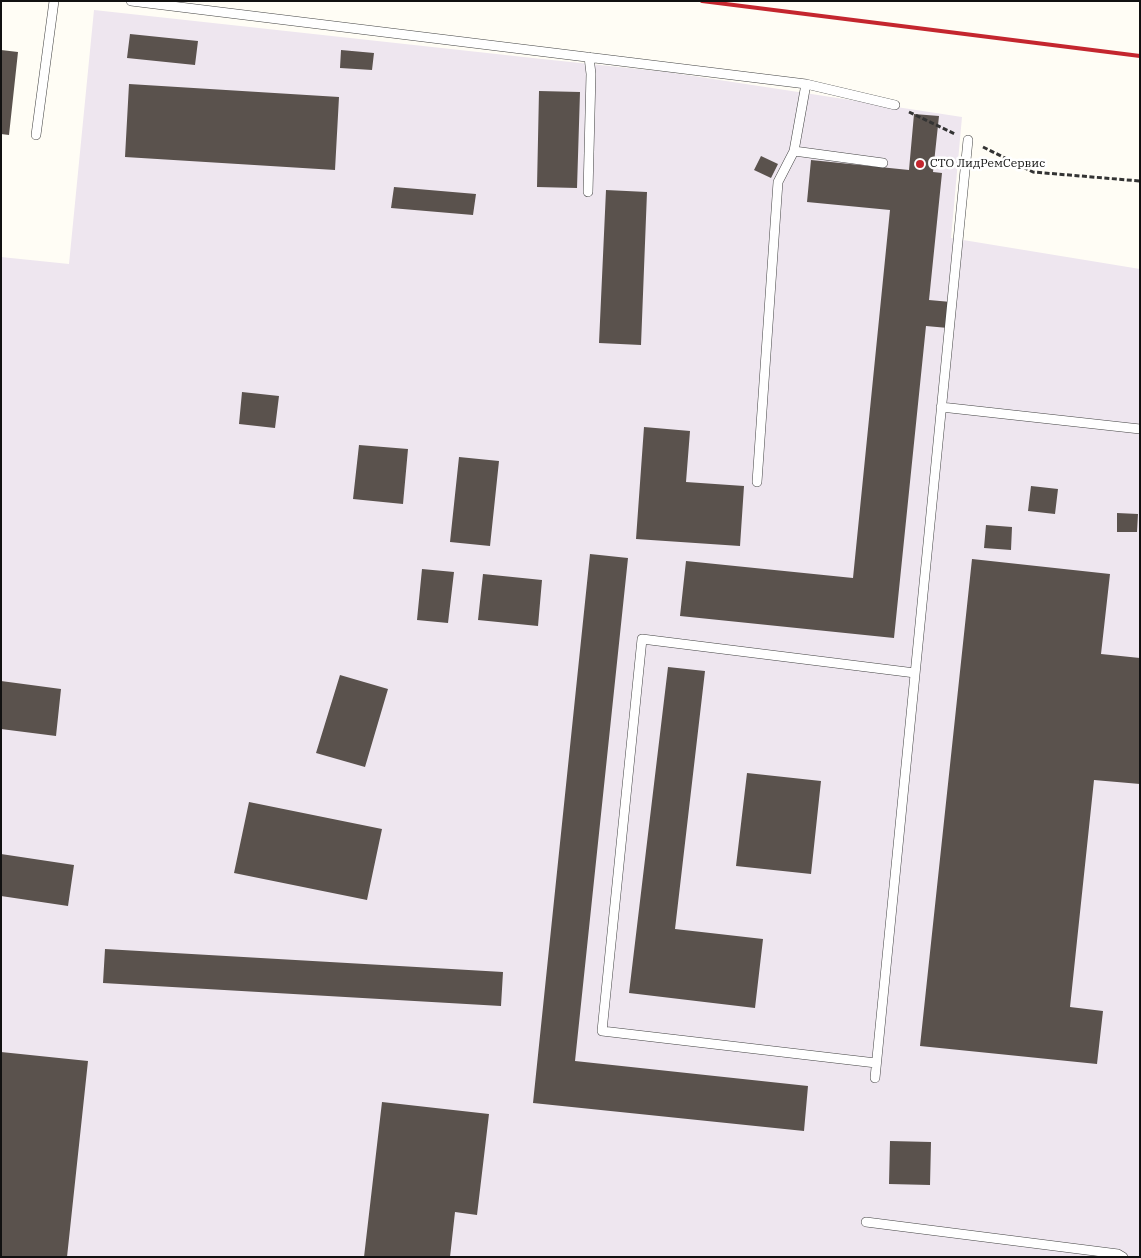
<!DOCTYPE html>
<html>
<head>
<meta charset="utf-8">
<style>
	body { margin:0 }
	#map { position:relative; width:1141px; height:1258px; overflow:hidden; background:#fffdf5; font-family:"IBM Plex Serif",serif }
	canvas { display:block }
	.frame { position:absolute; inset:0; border:2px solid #111; pointer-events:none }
</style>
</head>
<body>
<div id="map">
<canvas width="1141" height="1258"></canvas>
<div class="frame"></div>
</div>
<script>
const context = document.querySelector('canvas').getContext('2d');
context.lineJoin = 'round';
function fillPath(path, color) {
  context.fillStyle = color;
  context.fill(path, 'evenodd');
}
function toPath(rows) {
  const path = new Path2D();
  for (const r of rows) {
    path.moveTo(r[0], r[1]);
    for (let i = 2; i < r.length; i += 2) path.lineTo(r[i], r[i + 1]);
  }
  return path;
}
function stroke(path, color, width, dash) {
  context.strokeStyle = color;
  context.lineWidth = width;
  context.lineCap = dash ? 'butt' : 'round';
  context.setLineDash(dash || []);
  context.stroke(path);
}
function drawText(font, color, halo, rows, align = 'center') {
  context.font = font + ' "IBM Plex Serif",serif';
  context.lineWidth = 5;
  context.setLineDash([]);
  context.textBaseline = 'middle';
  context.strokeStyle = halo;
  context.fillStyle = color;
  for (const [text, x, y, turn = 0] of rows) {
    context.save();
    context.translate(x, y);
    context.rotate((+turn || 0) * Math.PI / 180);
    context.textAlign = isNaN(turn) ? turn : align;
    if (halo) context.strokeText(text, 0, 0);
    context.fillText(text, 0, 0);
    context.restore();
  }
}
const industrial = toPath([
	[94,10,542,59,667,72,962,117,951,238,1140,269,1140,1257,1,1257,1,257,69,264]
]);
const building = toPath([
	[130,34,198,41,195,65,127,58],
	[1,50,18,52,9,135,1,134],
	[341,50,374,53,372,70,340,68],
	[129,84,339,97,335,170,125,157],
	[539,91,580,92,577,188,537,187],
	[914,114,939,116,933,172,942,173,929,300,951,302,948,328,926,326,894,638,680,616,686,561,853,578,890,210,807,202,811,160,909,170],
	[761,156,778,164,771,178,754,170],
	[394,187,476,194,473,215,391,208],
	[606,190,647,192,641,345,599,343],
	[242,392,279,396,275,428,239,424],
	[644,427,690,431,686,482,744,486,740,546,636,539],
	[359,445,408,449,403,504,353,499],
	[459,457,499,461,490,546,450,542],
	[1031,486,1058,489,1055,514,1028,511],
	[1117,513,1138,514,1137,532,1117,532],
	[986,525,1012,527,1011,550,984,548],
	[590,554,628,558,575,1061,808,1086,804,1131,533,1103],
	[972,559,1110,574,1101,654,1140,658,1140,784,1094,780,1070,1007,1103,1011,1097,1064,920,1046],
	[422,569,454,572,448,623,417,620],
	[483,574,542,580,538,626,478,620],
	[668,667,705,671,675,929,763,939,755,1008,629,993],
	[340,675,388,689,365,767,316,753],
	[1,681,61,689,56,736,1,729],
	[747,773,821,781,811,874,736,866],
	[249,802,382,829,367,900,234,873],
	[1,854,74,865,68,906,1,896],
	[105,949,503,972,501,1006,103,983],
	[1,1052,88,1061,67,1257,1,1257],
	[382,1102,489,1114,477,1215,455,1212,450,1257,364,1257],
	[890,1141,931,1142,930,1185,889,1184]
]);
const path = toPath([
	[909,112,955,134],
	[983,147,1033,172,1140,181]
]);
const service = toPath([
	[131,1,806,84,895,105],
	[806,84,794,151,883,163],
	[36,135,54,1],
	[588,192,591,74,589,57],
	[941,407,1140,429],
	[757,482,778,182,794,151],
	[876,1063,602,1031,642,639,915,673],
	[875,1078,968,140],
	[866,1222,1118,1254,1123,1257]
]);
const rail = toPath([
	[702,1,1140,56]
]);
const markers = [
	[920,164,5,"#c4262e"]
];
const poiNames = [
	["СТО ЛидРемСервис",930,164]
];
fillPath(industrial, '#eee6ef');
fillPath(building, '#5a524d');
stroke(service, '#444', 10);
stroke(path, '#333', 3, [5, 2.5]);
stroke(service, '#fff', 9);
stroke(rail, '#c4262e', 4);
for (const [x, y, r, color] of markers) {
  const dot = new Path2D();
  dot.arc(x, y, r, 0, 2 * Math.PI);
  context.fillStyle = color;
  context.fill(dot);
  stroke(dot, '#fff', 2);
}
drawText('12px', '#111', '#fff', poiNames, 'left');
</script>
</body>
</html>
